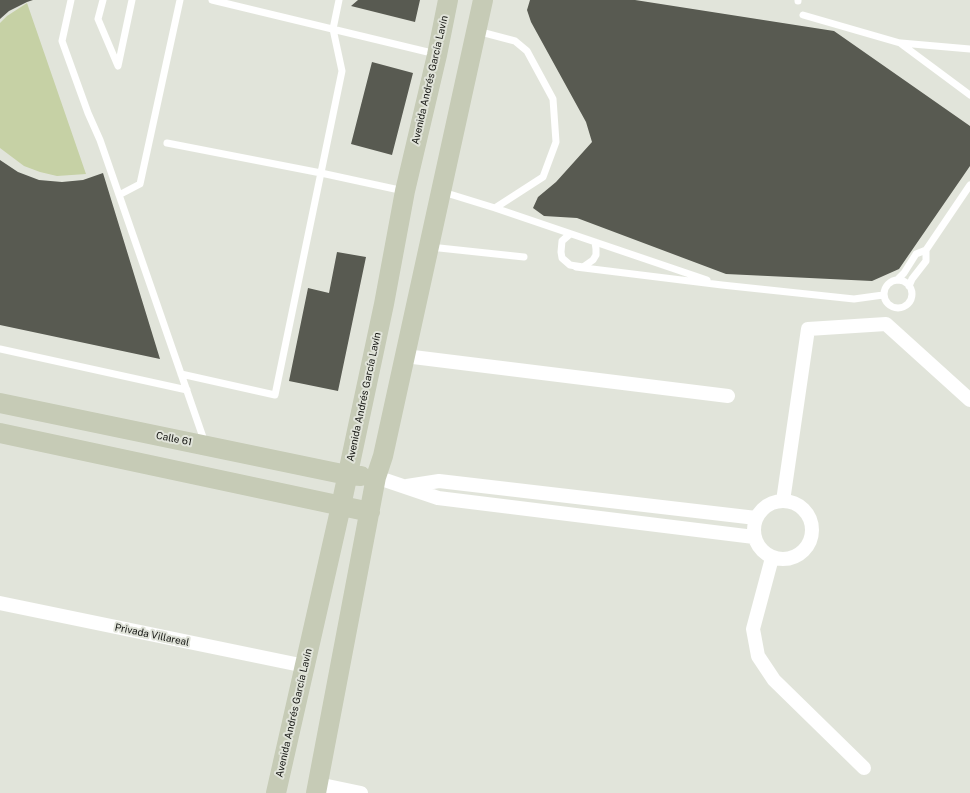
<!DOCTYPE html>
<html>
<head>
<meta charset="utf-8">
<style>
	body { margin:0 }
	canvas { display:block; background:#e1e4da }
</style>
</head>
<body>
<canvas width="970" height="793"></canvas>
<script>
const context = document.querySelector('canvas').getContext('2d');
context.lineJoin = 'round';
function fillPath(path, color) {
  context.fillStyle = color;
  context.fill(path, 'evenodd');
}
function toPath(rows) {
  const path = new Path2D();
  for (const r of rows) {
    if (r.length === 3) {
      path.moveTo(r[0] + r[2], r[1]);
      path.arc(r[0], r[1], r[2], 0, 2 * Math.PI);
      continue;
    }
    path.moveTo(r[0], r[1]);
    for (let i = 2; i < r.length; i += 2) path.lineTo(r[i], r[i + 1]);
  }
  return path;
}
function stroke(path, color, width, dash) {
  context.strokeStyle = color;
  context.lineWidth = width;
  context.lineCap = dash ? 'butt' : 'round';
  context.setLineDash(dash || []);
  context.stroke(path);
}
function drawText(font, color, halo, rows, align = 'center') {
  context.font = font + ' "Public Sans",sans-serif';
  context.lineWidth = 4;
  context.setLineDash([]);
  context.textBaseline = 'middle';
  context.strokeStyle = halo;
  context.fillStyle = color;
  for (const [text, x, y, turn = 0] of rows) {
    context.save();
    context.translate(x, y);
    context.rotate((+turn || 0) * Math.PI / 180);
    context.textAlign = isNaN(turn) ? turn : align;
    if (halo) context.strokeText(text, 0, 0);
    context.fillText(text, 0, 0);
    context.restore();
  }
}
const green = toPath([
	[27,3,86,174,57,176,40,172,24,166,0,148,0,23,7,16]
]);
const building = toPath([
	[0,0,33,0,27,2,9,11,0,19],
	[358,0,420,0,415,22,351,6],
	[530,0,635,0,834,31,970,126,970,166,899,269,872,281,726,274,577,218,544,216,533,208,538,197,556,182,592,142,586,122,531,22,527,10],
	[372,62,413,73,392,155,351,144],
	[0,160,18,172,39,180,62,182,83,180,103,173,160,359,0,325],
	[337,252,366,257,338,391,289,381,308,288,329,293]
]);
const lane = toPath([
	[71,0,62,41,88,113,100,140,205,443],
	[103,0,98,19,118,66,132,0],
	[212,0,436,54],
	[798,1,798,0],
	[803,15,900,43,970,95],
	[901,43,970,49],
	[167,143,321,173,404,191],
	[443,192,495,208,543,177,556,142,553,99,527,51,515,41,477,31],
	[119,195,140,184,180,0],
	[495,208,707,280],
	[570,234,562,241,561,252,562,258,570,265,583,267,593,260,596,255,596,249,595,242],
	[430,247,524,257],
	[926,250,970,185],
	[576,267,722,285,854,299,883,295],
	[898,294,14],
	[897,280,904,273,916,254,926,250,926,261,912,279,909,286],
	[0,349,187,390],
	[181,374,275,395,342,71,333,29,339,0]
]);
const street = toPath([
	[405,356,728,396],
	[376,477,438,498,754,537],
	[407,486,439,481,756,518],
	[783,530,29],
	[783,501,808,329,886,324,970,400],
	[772,558,753,629,758,656,774,680,864,768],
	[0,603,305,666],
	[318,784,361,793]
]);
const secondary = toPath([
	[0,403,347,475,361,476],
	[0,433,370,512],
	[276,793,341,506,384,304,405,191,437,55,448,0],
	[316,793,376,477,383,456,483,0]
]);
const streetNames = [
	["Avenida Andrés García Lavín",430,80,-77],
	["Avenida Andrés García Lavín",364,397,-78],
	["Calle 61",174,439,11],
	["Privada Villareal",152,635,12],
	["Avenida Andrés García Lavín",294,713,-77]
];
fillPath(green, '#c6d1a5');
fillPath(building, '#585a51');
stroke(lane, '#fff', 7);
stroke(street, '#fff', 14);
stroke(secondary, '#c6cbb6', 20);
drawText('10px', '#121310', '#e1e4da', streetNames);
</script>
</body>
</html>
